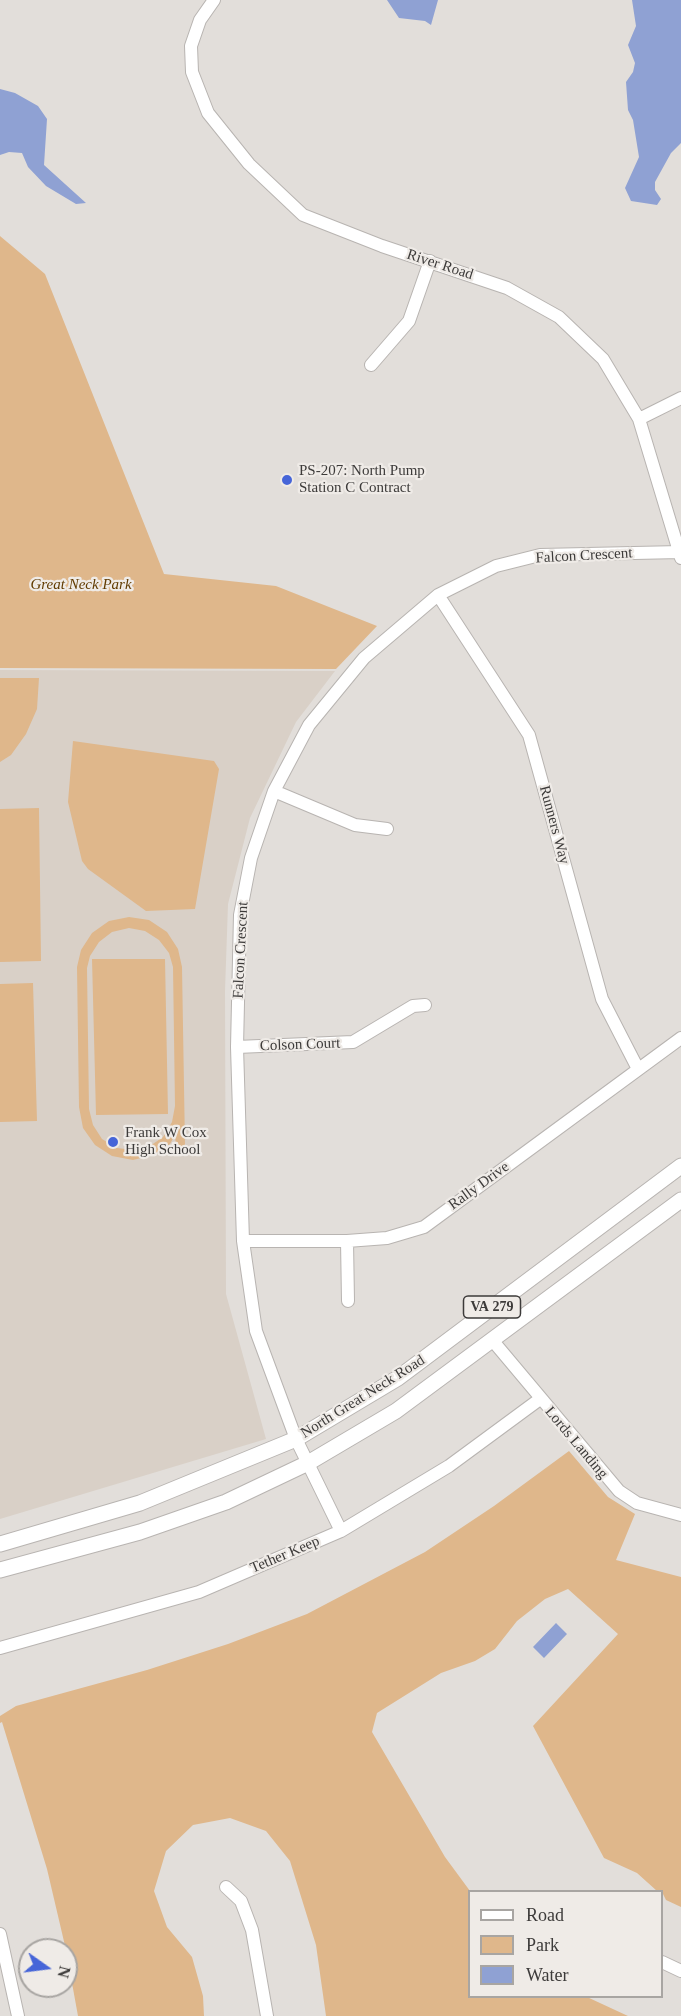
<!DOCTYPE html>
<html>
<head>
<meta charset="utf-8">
<style>
	body { margin:0 }
	#map { position:relative; width:681px; height:2016px; overflow:hidden; background:#e2deda; font-family:Georgia,serif }
	canvas { display:block }
	.legend { position:absolute; left:468px; top:1890px; width:195px; height:108px; box-sizing:border-box; background:#efebe7; border:2px solid #a8a5a2; margin:0; padding:8px 10px; list-style:none; font-size:18px; color:#3d3b3a }
	.legend li { display:flex; align-items:center; gap:12px; height:30px }
	.legend b { width:30px; border:2px solid #a8a5a2 }
	.north { position:absolute; left:18px; top:1938px; width:60px; height:60px; box-sizing:border-box; background:#efebe7; border:2px solid #a8a5a2; border-radius:50%; rotate:104deg; font-size:16px; font-weight:700; line-height:24px; text-align:center; color:#3d3b3a }
	.north::after { content:''; display:block; margin:auto; width:21px; height:27px; background:#4665d8; clip-path:polygon(50% 0,100% 100%,50% 72%,0 100%) }
</style>
</head>
<body>
<div id="map">
<canvas width="681" height="2016"></canvas>
<ul class="legend">
<li><b style="height:8px;background:#fff"></b>Road</li>
<li><b style="height:16px;background:#dfb78b"></b>Park</li>
<li><b style="height:16px;background:#8fa1d3"></b>Water</li>
</ul>
<div class="north">N</div>
</div>
<script>
const context = document.querySelector('canvas').getContext('2d');
context.lineJoin = 'round';
function fillPath(path, color) {
  context.fillStyle = color;
  context.fill(path, 'evenodd');
}
function toPath(rows) {
  const path = new Path2D();
  for (const r of rows) {
    path.moveTo(r[0], r[1]);
    for (let i = 2; i < r.length; i += 2) path.lineTo(r[i], r[i + 1]);
  }
  return path;
}
function stroke(path, color, width, dash) {
  context.strokeStyle = color;
  context.lineWidth = width;
  context.lineCap = dash ? 'butt' : 'round';
  context.setLineDash(dash || []);
  context.stroke(path);
}
function drawText(font, color, halo, rows, align = 'center') {
  context.font = font + ' Georgia,serif';
  context.lineWidth = 4.5;
  context.setLineDash([]);
  context.textBaseline = 'middle';
  context.strokeStyle = halo;
  context.fillStyle = color;
  for (const [text, x, y, turn = 0] of rows) {
    context.save();
    context.translate(x, y);
    context.rotate((+turn || 0) * Math.PI / 180);
    context.textAlign = isNaN(turn) ? turn : align;
    if (halo) context.strokeText(text, 0, 0);
    context.fillText(text, 0, 0);
    context.restore();
  }
}
const built = toPath([
	[0,670,335,671,296,722,250,818,228,904,225,991,226,1294,266,1439,0,1519]
]);
const green = toPath([
	[0,236,45,274,164,574,276,586,377,626,336,669,0,668],
	[0,678,39,678,37,709,26,734,11,755,0,762],
	[73,741,214,761,219,769,195,909,146,911,88,869,82,861,68,802],
	[39,808,41,961,0,962,0,809],
	[129,917,149,920,167,932,178,949,182,967,185,1146,176,1147,175,1135,170,1144,153,1155,133,1160,112,1156,95,1145,83,1128,79,1107,77,967,81,950,92,933,109,921],
	[129,928,145,931,159,940,169,953,173,967,175,1106,172,1122,163,1137,150,1146,133,1150,117,1148,102,1139,93,1125,89,1109,87,968,90,956,99,942,112,932],
	[92,959,165,959,168,1114,96,1115],
	[33,983,37,1121,0,1122,0,984],
	[569,1451,608,1497,635,1514,616,1560,681,1577,681,1907,666,1900,662,1892,657,1891,637,1873,604,1858,533,1726,618,1634,568,1589,545,1599,517,1621,495,1649,475,1661,441,1673,377,1713,372,1732,445,1857,470,1891,470,1996,587,1997,628,2016,326,2016,316,1945,290,1861,266,1831,230,1818,193,1825,166,1851,154,1891,167,1927,192,1957,203,1996,204,2016,78,2016,66,1950,47,1869,2,1722,0,1723,0,1716,16,1706,147,1670,228,1644,307,1614,425,1552,494,1506]
]);
const water = toPath([
	[387,0,438,0,431,25,425,21,399,18],
	[632,0,681,0,681,143,671,153,655,182,655,190,661,199,657,205,631,201,625,188,639,157,633,120,628,110,626,82,633,72,635,63,628,45,636,26],
	[0,89,15,93,38,106,47,119,44,165,86,203,76,204,46,186,28,167,22,153,9,152,0,155],
	[556,1623,567,1634,544,1658,533,1647]
]);
const minor = toPath([
	[214,0,200,20,191,46,192,72,208,113,249,164,303,215,382,246,507,288,559,317,603,359,639,419,681,558],
	[371,365,409,321,430,261],
	[639,419,681,398],
	[438,595,529,735,602,999,638,1069],
	[274,791,355,825,387,829],
	[237,1047,353,1042,413,1006,425,1005],
	[243,1241,347,1241,387,1238,424,1227,681,1038],
	[347,1241,348,1301],
	[493,1341,619,1491,637,1503,681,1515],
	[341,1531,296,1439,256,1331,243,1241,237,1047,240,915,251,858,274,791,309,725,364,658,438,595,496,566,540,555,681,552],
	[0,1648,199,1592,341,1531,449,1466,540,1399],
	[226,1887,241,1901,252,1930,267,2016],
	[0,1934,18,2016],
	[662,1962,681,1971]
]);
const major = toPath([
	[0,1544,140,1503,296,1439,398,1378,681,1166],
	[0,1570,140,1532,226,1502,308,1463,396,1411,681,1200]
]);
const markers = [
	[287,480,6,"#4665d8"],
	[113,1142,6,"#4665d8"]
];
const shields = [
	[492,1307,57]
];
const shieldNames = [
	["VA 279",492,1307]
];
const streetNames = [
	["River Road",440,265,18],
	["Falcon Crescent",584,556,-3],
	["Runners Way",554,825,75],
	["Falcon Crescent",241,950,-87],
	["Colson Court",300,1045,-2],
	["Rally Drive",479,1186,-36],
	["North Great Neck Road",363,1397,-32],
	["Lords Landing",576,1443,50],
	["Tether Keep",285,1555,-23]
];
const poiNames = [
	["PS-207: North Pump",299,471],
	["Station C Contract",299,488],
	["Frank W Cox",125,1133],
	["High School",125,1150]
];
const parkNames = [
	["Great Neck Park",81,585]
];
fillPath(built, '#d9d0c7');
fillPath(green, '#dfb78b');
fillPath(water, '#8fa1d3');
stroke(minor, '#b8b4b1', 14);
stroke(major, '#b8b4b1', 17);
stroke(minor, '#fff', 12);
stroke(major, '#fff', 15);
for (const [x, y, r, color] of markers) {
  const dot = new Path2D();
  dot.arc(x, y, r, 0, 2 * Math.PI);
  context.fillStyle = color;
  context.fill(dot);
  stroke(dot, '#efebe7', 2);
}
for (const [x, y, w] of shields) {
  const box = new Path2D();
  box.roundRect(x - w / 2, y - 11, w, 22, 4.5);
  context.fillStyle = '#efebe7';
  context.fill(box);
  stroke(box, '#3d3b3a', 1.5);
}
drawText('bold 14px', '#3d3b3a', null, shieldNames);
drawText('15px', '#3d3b3a', '#efebe7', streetNames);
drawText('15px', '#3d3b3a', '#efebe7', poiNames, 'left');
drawText('italic 15px', '#613b00', '#efebe7', parkNames);
</script>
</body>
</html>
